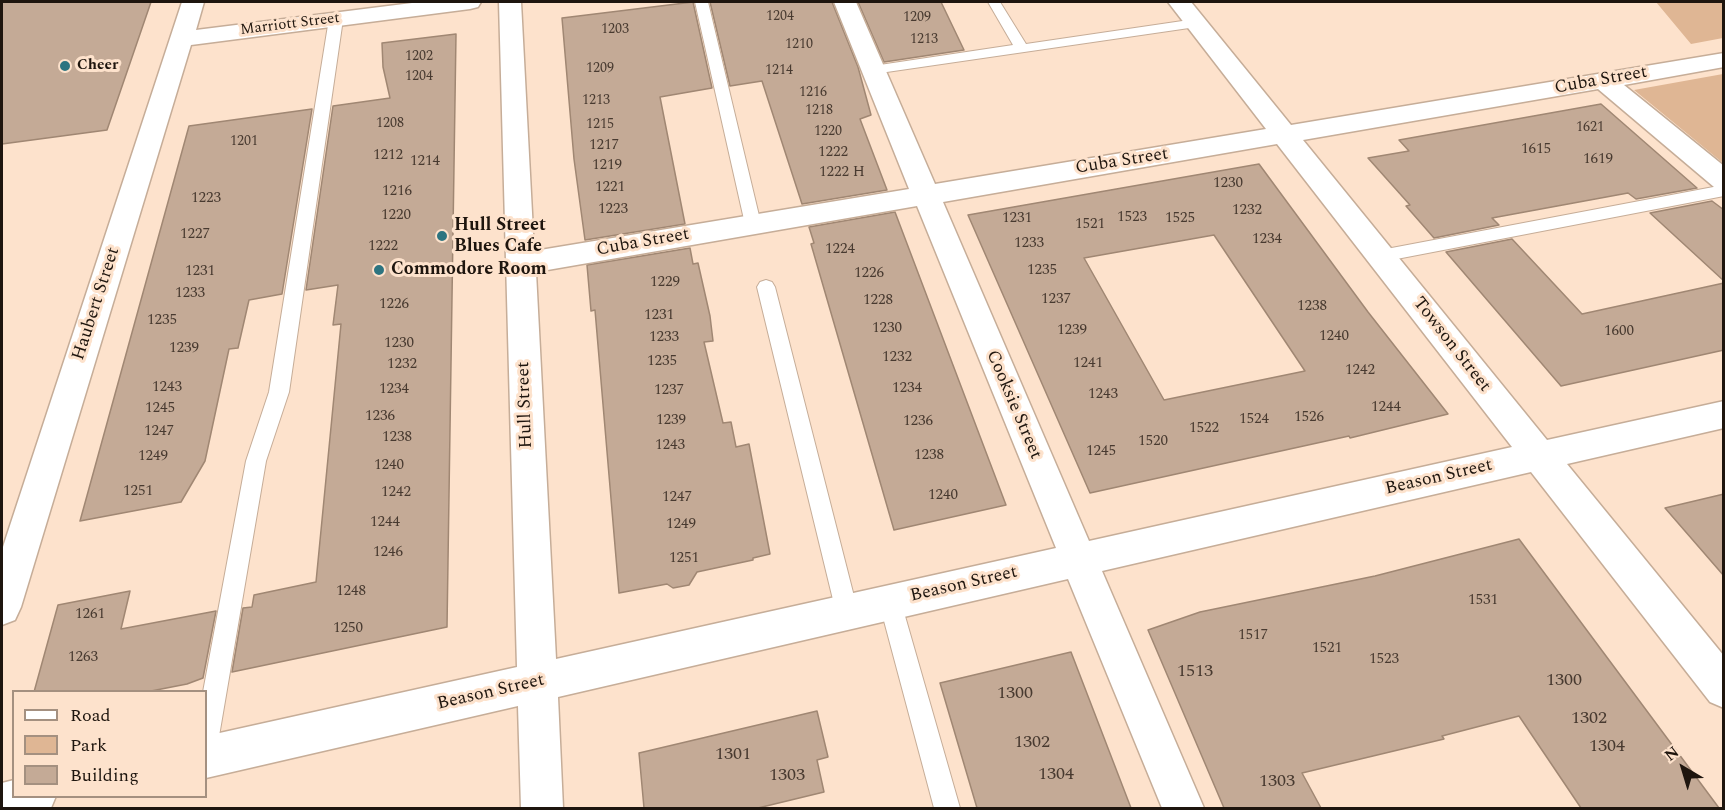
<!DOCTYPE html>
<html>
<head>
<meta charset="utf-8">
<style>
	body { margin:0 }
	#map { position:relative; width:1725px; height:810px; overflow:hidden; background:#fde2cc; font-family:Spectral,serif }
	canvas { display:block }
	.frame { position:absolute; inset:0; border:3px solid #1e150e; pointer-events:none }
	.legend { position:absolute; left:12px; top:690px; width:195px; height:108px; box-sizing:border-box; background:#fde2cc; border:2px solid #a49080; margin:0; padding:8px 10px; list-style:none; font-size:18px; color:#1e150e }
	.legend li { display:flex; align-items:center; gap:12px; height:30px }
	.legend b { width:30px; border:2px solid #a49080 }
	.north { position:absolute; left:1653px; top:738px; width:60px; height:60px; -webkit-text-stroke:4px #fde2cc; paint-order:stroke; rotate:322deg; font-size:16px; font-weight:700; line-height:24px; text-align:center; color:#1e150e }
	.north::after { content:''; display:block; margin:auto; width:21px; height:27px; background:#1e150e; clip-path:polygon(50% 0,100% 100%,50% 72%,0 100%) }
</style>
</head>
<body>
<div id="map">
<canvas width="1725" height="810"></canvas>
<div class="frame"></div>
<ul class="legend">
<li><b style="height:8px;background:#fff"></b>Road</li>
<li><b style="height:16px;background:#dfb694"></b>Park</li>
<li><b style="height:16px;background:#c4aa96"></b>Building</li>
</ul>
<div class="north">N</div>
</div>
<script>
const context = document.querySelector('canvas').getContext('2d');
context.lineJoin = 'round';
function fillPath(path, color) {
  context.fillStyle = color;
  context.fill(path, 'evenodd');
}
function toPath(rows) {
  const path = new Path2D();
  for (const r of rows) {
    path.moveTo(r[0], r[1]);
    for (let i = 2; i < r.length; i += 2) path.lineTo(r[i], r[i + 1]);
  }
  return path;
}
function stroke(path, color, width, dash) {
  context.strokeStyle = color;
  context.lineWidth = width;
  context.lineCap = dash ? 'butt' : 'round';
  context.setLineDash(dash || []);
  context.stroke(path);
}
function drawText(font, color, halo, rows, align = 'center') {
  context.font = font + ' Spectral,serif';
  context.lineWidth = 6;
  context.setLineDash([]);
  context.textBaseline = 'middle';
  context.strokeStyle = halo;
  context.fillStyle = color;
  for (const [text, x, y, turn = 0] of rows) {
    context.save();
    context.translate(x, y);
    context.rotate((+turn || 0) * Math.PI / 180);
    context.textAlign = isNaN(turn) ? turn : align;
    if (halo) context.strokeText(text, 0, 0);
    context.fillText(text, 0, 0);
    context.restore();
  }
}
const green = toPath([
	[1656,2,1723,2,1723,38,1691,44],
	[1723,74,1723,163,1634,90]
]);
const building = toPath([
	[2,2,151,2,107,130,2,144,2,2],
	[693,2,712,88,660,97,685,224,585,240,574,159,562,18,693,2],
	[710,2,832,2,858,67,871,115,860,119,887,190,802,204,762,81,730,86,710,2],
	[858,2,941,2,964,50,884,62,858,2],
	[456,34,447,627,232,672,243,608,252,607,254,595,316,582,341,324,333,325,338,285,306,290,333,106,390,98,383,67,382,43,456,34],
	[1601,104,1697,188,1636,199,1628,193,1492,218,1499,225,1434,238,1406,206,1410,205,1368,158,1409,151,1399,140,1601,104],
	[312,109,282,294,249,300,238,348,229,349,205,461,181,502,80,521,189,126,312,109],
	[1259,164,1368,312,1448,414,1350,438,1349,436,1090,493,968,215,1259,164],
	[1214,235,1305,371,1164,400,1084,258,1214,235],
	[1712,201,1724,210,1724,281,1650,213,1712,201],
	[895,212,1006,505,894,530,811,244,814,243,809,227,895,212],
	[1512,239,1582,314,1724,283,1724,350,1561,386,1446,252,1512,239],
	[690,248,693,264,698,263,710,316,713,341,704,342,723,423,731,422,736,447,749,444,770,554,753,558,753,560,697,572,689,585,673,588,667,584,619,593,595,310,591,311,587,265,690,248],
	[1724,494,1724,576,1665,508,1724,494],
	[1519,539,1719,808,1581,808,1519,716,1442,736,1444,739,1302,773,1321,808,1224,808,1148,630,1200,612,1375,576,1519,539],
	[130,591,121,629,216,611,203,678,187,684,146,692,34,692,58,605,130,591],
	[1071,652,1131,808,977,808,940,683,1071,652],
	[817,711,828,757,817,760,824,792,758,808,644,808,639,753,817,711]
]);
const service = toPath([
	[695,2,708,2,761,224,759,228,753,230,747,228,745,224,695,2],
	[988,2,1000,2,1026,44,1196,19,1203,23,1196,27,873,74,866,70,873,66,1013,45,988,2],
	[336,15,343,19,289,392,266,461,218,742,215,751,206,754,206,692,203,692,246,461,269,392,329,19,336,15],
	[1724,185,1724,196,1381,262,1375,260,1372,256,1375,252,1381,250,1724,185],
	[766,280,772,282,775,287,858,612,855,619,847,623,839,619,836,612,757,287,760,282,766,280],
	[890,592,898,595,901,602,960,808,934,808,879,602,882,595,890,592]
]);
const minor = toPath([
	[182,2,204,2,196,30,420,2,481,2,478,7,470,9,191,45,21,607,15,620,2,625,2,550,182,2],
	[499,2,521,2,534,251,909,189,834,2,856,2,935,184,1266,129,1168,2,1191,2,1291,125,1724,53,1724,67,1624,85,1724,166,1724,190,1714,187,1598,89,1303,140,1547,440,1724,401,1724,428,1567,464,1724,656,1724,708,1710,702,1531,472,1102,571,1204,808,1162,808,1068,579,558,697,563,808,521,808,518,706,206,778,206,736,517,667,499,2],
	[1277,144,1512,447,1089,541,943,202,1277,144],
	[917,206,1056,548,556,659,536,272,917,206],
	[14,780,14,796,56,796,51,808,2,808,2,783,14,780]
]);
const markers = [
	[65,66,6,"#2d7480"],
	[442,236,6,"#2d7480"],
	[379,270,6,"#2d7480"]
];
const farNumbernames = [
	["1204",780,17],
	["1209",917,18],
	["1203",615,30],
	["1213",924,40],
	["1210",799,45],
	["1202",419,57],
	["1209",600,69],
	["1214",779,71],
	["1204",419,77],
	["1216",813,93],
	["1213",596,101],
	["1218",819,111],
	["1208",390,124],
	["1215",600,125],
	["1621",1590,128],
	["1220",828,132],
	["1201",244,142]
];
const farStreetnames = [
	["Marriott Street",290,25,-7]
];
const farPoinames = [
	["Cheer",77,66]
];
const numberNames = [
	["1217",604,146],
	["1615",1536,150],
	["1222",833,153],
	["1212",388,156],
	["1619",1598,160],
	["1214",425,162],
	["1219",607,166],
	["1222 H",842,173],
	["1230",1228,184],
	["1221",610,188],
	["1216",397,192],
	["1223",206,199],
	["1223",613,210],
	["1232",1247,211],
	["1220",396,216],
	["1523",1132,218],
	["1231",1017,219],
	["1525",1180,219],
	["1521",1090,225],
	["1227",195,235],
	["1234",1267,240],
	["1233",1029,244],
	["1222",383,247],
	["1224",840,250],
	["1235",1042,271],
	["1231",200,272],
	["1226",869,274],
	["1229",665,283],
	["1233",190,294],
	["1237",1056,300],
	["1228",878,301],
	["1226",394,305],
	["1238",1312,307],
	["1231",659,316],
	["1235",162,321],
	["1230",887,329],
	["1239",1072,331],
	["1600",1619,332],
	["1240",1334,337],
	["1233",664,338],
	["1230",399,344],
	["1239",184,349],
	["1232",897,358],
	["1235",662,362],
	["1241",1088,364],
	["1232",402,365],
	["1242",1360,371],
	["1243",167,388],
	["1234",907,389],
	["1234",394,390],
	["1237",669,391],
	["1243",1103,395],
	["1244",1386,408],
	["1245",160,409],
	["1236",380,417],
	["1526",1309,418],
	["1524",1254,420],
	["1239",671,421],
	["1236",918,422],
	["1522",1204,429],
	["1247",159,432],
	["1238",397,438],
	["1520",1153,442],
	["1243",670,446],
	["1245",1101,452],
	["1238",929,456],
	["1249",153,457],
	["1240",389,466],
	["1251",138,492],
	["1242",396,493],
	["1240",943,496],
	["1247",677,498],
	["1244",385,523],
	["1249",681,525],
	["1246",388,553],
	["1251",684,559],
	["1248",351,592],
	["1531",1483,601],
	["1261",90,615],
	["1250",348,629],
	["1517",1253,636],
	["1521",1327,649],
	["1263",83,658],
	["1523",1384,660]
];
const streetNames = [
	["Cuba Street",1601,81,-10],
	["Cuba Street",1122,162,-9],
	["Cuba Street",643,243,-10],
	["Haubert Street",97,304,-72],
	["Towson Street",1451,345,52],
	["Hull Street",526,405,-92],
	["Cooksie Street",1013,405,67],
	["Beason Street",1439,478,-13],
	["Beason Street",964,585,-13],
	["Beason Street",491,693,-13]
];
const poiNames = [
	["Hull Street",454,226],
	["Blues Cafe",454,247],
	["Commodore Room",391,270]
];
const nearNumbernames = [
	["1513",1195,672],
	["1300",1564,681],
	["1300",1015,694],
	["1302",1589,719],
	["1302",1032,743],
	["1304",1607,747],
	["1301",733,755],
	["1304",1056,775],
	["1303",787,776],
	["1303",1277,782]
];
fillPath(green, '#dfb694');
fillPath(building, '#c4aa96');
stroke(building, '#a08773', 1.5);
stroke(service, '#c6ad98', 2);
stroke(minor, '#c6ad98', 3);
fillPath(service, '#fff');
fillPath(minor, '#fff');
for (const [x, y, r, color] of markers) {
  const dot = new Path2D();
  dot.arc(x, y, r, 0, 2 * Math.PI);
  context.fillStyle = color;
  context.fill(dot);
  stroke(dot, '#fde2cc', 2);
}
drawText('14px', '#483a30', null, farNumbernames);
drawText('15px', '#1e150e', '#fde2cc', farStreetnames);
drawText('bold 15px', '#1e150e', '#fde2cc', farPoinames, 'left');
drawText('15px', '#483a30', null, numberNames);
drawText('18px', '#1e150e', '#fde2cc', streetNames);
drawText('bold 18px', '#1e150e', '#fde2cc', poiNames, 'left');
drawText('18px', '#483a30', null, nearNumbernames);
</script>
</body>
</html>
